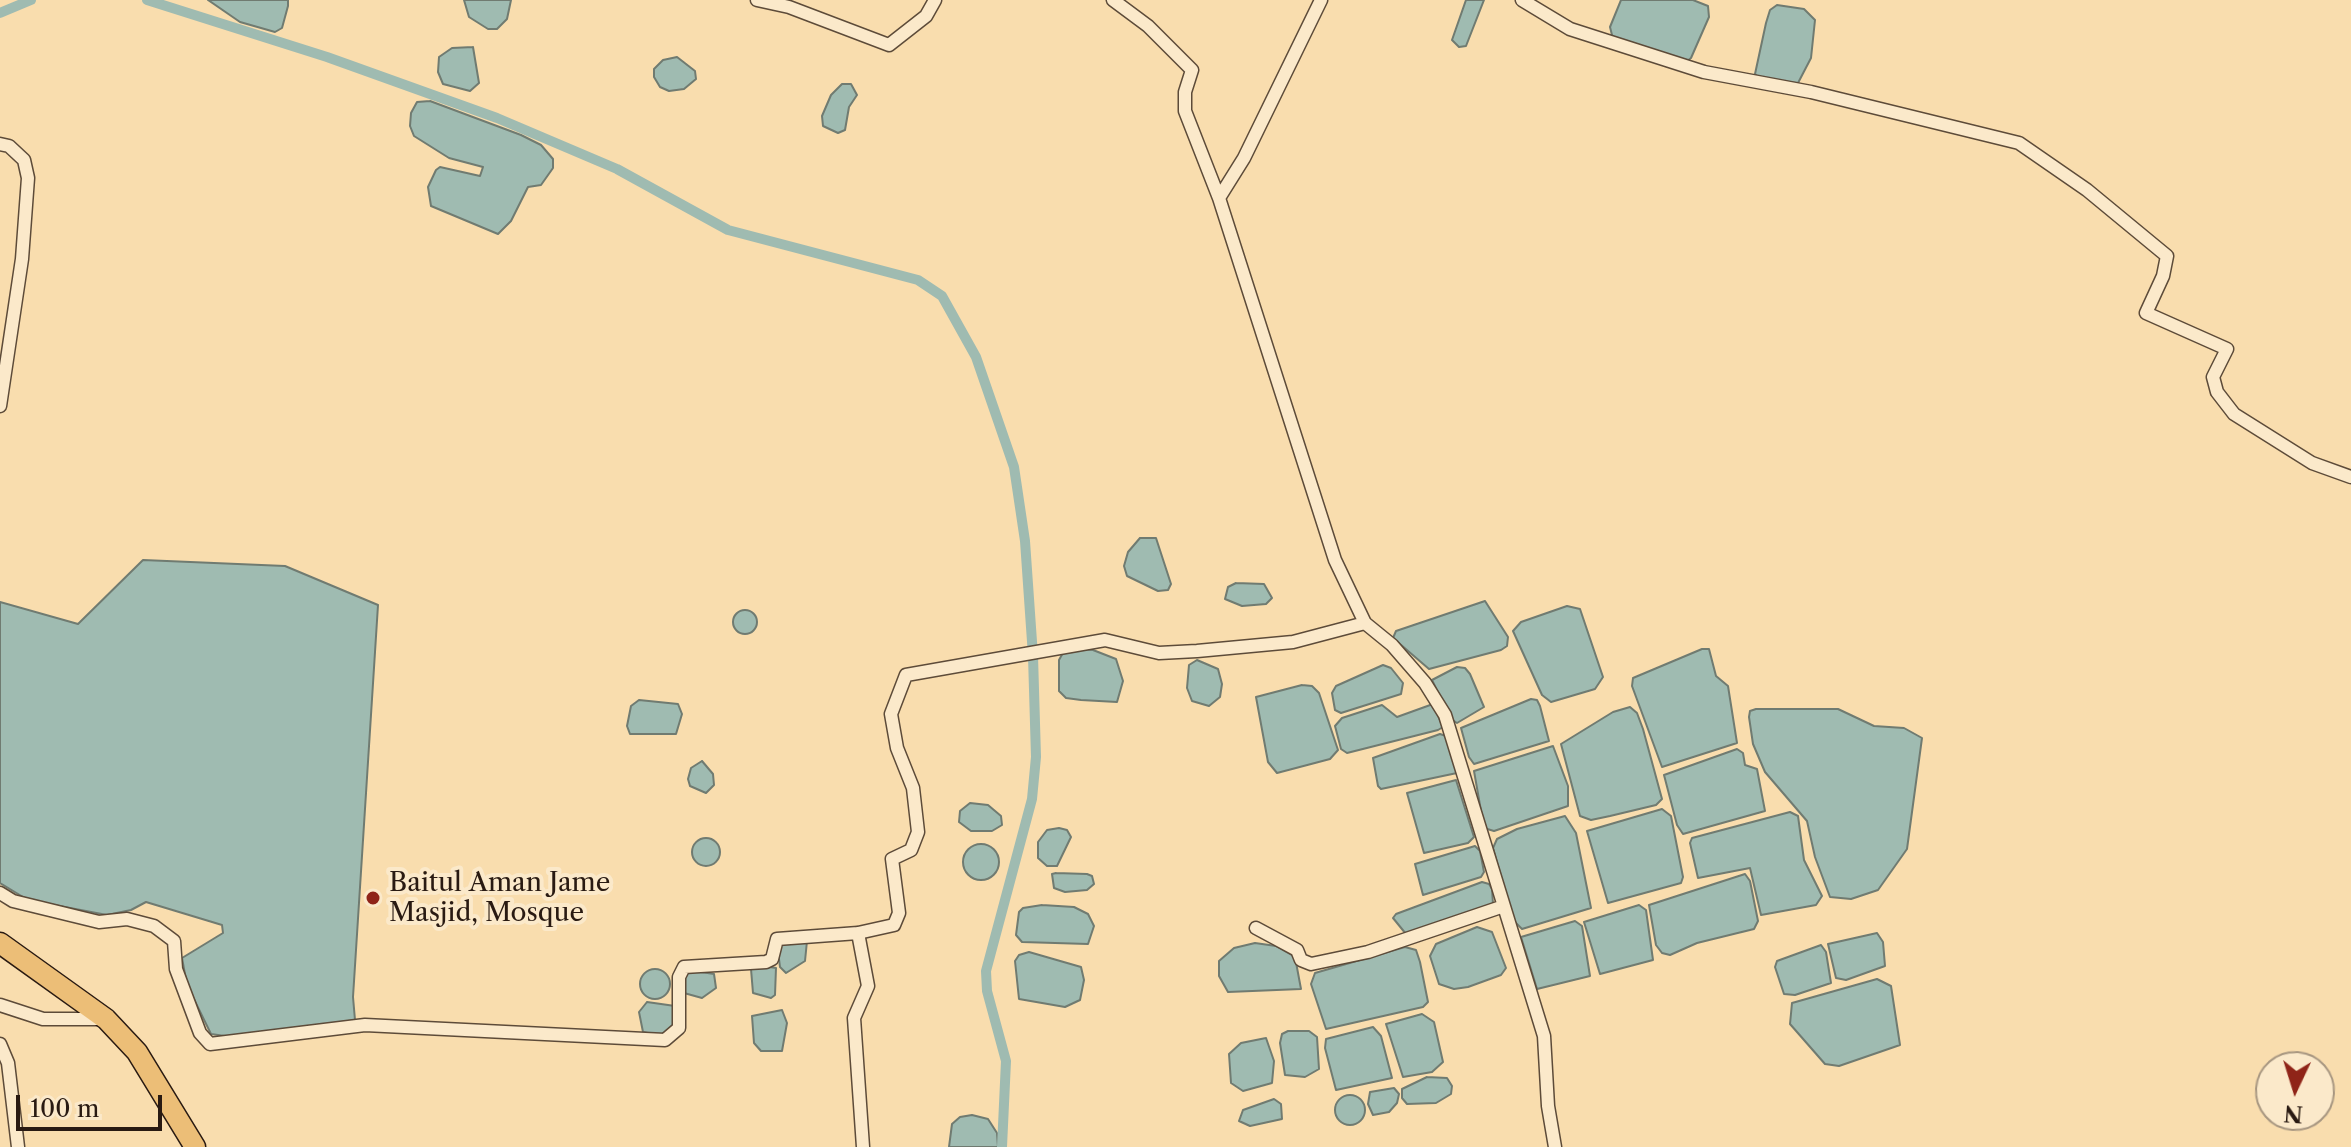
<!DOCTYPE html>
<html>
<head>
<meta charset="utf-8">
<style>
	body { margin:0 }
	#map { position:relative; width:2351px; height:1147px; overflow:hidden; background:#f9ddae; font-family:"Libre Caslon Text",serif }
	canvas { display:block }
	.north { position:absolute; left:2255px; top:1051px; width:80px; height:80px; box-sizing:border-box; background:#fbe9ca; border:2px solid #a79680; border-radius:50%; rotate:184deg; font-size:22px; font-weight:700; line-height:32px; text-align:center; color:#291a12 }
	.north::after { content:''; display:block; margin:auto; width:28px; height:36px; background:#8f2418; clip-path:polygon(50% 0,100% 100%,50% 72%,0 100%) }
	.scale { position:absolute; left:16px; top:1095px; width:146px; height:36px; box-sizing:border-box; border:4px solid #291a12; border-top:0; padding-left:10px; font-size:24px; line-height:28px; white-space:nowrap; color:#291a12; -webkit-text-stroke:6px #fbe9ca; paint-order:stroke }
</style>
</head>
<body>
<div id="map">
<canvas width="2351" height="1147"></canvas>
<div class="north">N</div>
<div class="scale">100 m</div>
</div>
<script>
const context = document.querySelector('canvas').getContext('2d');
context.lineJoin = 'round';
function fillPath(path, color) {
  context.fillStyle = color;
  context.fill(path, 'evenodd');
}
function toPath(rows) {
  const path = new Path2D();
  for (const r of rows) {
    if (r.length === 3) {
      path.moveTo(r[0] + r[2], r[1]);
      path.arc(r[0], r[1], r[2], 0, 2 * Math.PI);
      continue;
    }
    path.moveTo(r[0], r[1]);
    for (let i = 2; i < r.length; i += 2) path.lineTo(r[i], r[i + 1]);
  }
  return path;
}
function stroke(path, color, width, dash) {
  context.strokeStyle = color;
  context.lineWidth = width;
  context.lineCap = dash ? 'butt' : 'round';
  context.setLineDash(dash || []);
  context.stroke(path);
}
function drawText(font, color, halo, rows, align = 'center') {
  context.font = font + ' "Libre Caslon Text",serif';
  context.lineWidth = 8;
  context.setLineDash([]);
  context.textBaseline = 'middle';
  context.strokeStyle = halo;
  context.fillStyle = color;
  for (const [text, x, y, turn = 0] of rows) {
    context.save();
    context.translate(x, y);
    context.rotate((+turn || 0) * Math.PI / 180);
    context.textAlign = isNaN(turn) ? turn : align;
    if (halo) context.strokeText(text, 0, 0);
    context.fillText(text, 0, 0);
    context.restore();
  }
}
const water = toPath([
	[208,0,288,0,288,6,282,28,275,32,240,22,208,0],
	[464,0,511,0,507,19,497,29,488,29,469,17,464,0],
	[1466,0,1484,0,1466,46,1459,47,1452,40,1466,0],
	[1621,0,1693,0,1708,6,1709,17,1691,58,1686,62,1613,39,1610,27,1621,0],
	[1777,5,1804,9,1815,20,1811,58,1798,83,1762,81,1755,74,1766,23,1770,10,1777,5],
	[473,47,479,83,470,91,443,84,438,72,439,57,452,48,473,47],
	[677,57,695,71,696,79,684,89,669,91,660,87,654,77,654,69,663,60,677,57],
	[842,84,851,84,857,95,849,107,845,130,838,133,823,126,822,116,831,95,842,84],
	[430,101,521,135,541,145,553,159,553,168,541,185,528,187,511,221,498,234,431,206,428,187,436,170,440,167,480,176,483,167,449,158,414,136,410,126,411,113,417,102,430,101],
	[1140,538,1156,538,1171,584,1168,590,1158,591,1127,576,1124,566,1128,552,1140,538],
	[143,560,285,566,378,605,353,997,355,1020,232,1037,211,1034,187,985,182,958,223,933,222,925,146,902,131,910,107,915,28,900,0,883,0,602,78,624,143,560],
	[1236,583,1264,584,1272,598,1266,604,1242,606,1225,599,1228,587,1236,583],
	[1485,601,1508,637,1507,646,1501,650,1429,669,1393,638,1396,631,1485,601],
	[1567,606,1580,609,1603,677,1595,689,1551,702,1542,695,1513,631,1521,622,1567,606],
	[745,622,12],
	[1075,648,1093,650,1116,659,1123,681,1117,702,1081,700,1066,698,1059,691,1059,660,1064,651,1075,648],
	[1702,649,1709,649,1716,676,1728,686,1737,743,1662,767,1632,686,1633,678,1702,649],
	[1197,660,1218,669,1222,684,1220,697,1209,706,1192,701,1187,688,1189,665,1197,660],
	[1383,665,1391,668,1403,683,1401,694,1341,713,1335,710,1332,693,1336,686,1383,665],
	[1457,667,1465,668,1470,674,1484,707,1457,723,1451,719,1432,680,1457,667],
	[1302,685,1312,686,1319,693,1338,750,1330,759,1277,773,1268,762,1256,697,1302,685],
	[1531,699,1537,700,1540,706,1549,741,1474,764,1469,757,1461,728,1531,699],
	[639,700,678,704,682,714,676,734,630,734,627,726,631,706,639,700],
	[1433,704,1443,727,1438,730,1347,753,1341,749,1335,726,1342,718,1382,705,1397,717,1433,704],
	[1630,707,1637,713,1643,729,1662,799,1656,805,1610,816,1591,820,1580,816,1561,744,1613,712,1630,707],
	[1756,709,1838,709,1874,726,1904,728,1922,738,1907,849,1878,890,1851,899,1830,897,1815,857,1807,821,1765,772,1753,744,1749,717,1750,711,1756,709],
	[1440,734,1446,736,1457,773,1381,789,1378,786,1373,758,1440,734],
	[1553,746,1568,786,1568,806,1494,831,1484,828,1474,771,1553,746],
	[1737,749,1743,753,1745,765,1757,769,1765,811,1683,834,1677,825,1664,775,1737,749],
	[702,761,713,774,714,785,706,793,690,786,688,779,691,768,702,761],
	[1456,780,1474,837,1468,843,1424,853,1407,793,1456,780],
	[970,803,988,805,1001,816,1002,825,992,831,971,831,959,822,960,811,970,803],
	[1662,809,1671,816,1683,877,1681,883,1608,903,1587,831,1662,809],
	[1790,812,1798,816,1804,860,1822,896,1816,905,1761,915,1750,868,1698,878,1690,843,1692,838,1790,812],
	[1565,816,1576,833,1591,908,1522,929,1513,920,1493,848,1497,839,1517,829,1565,816],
	[1059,828,1067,830,1071,837,1057,866,1047,866,1038,858,1038,842,1047,830,1059,828],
	[706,852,14],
	[981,862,18],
	[1475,846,1480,851,1484,872,1481,877,1423,895,1415,864,1475,846],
	[1056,873,1087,874,1092,876,1094,884,1087,890,1065,892,1054,888,1052,874,1056,873],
	[1745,874,1750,881,1758,921,1754,929,1697,943,1670,955,1662,953,1656,945,1649,905,1745,874],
	[1482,882,1489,884,1492,889,1493,904,1406,934,1393,918,1396,914,1482,882],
	[1042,905,1074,907,1088,914,1094,926,1088,944,1022,942,1016,935,1019,912,1023,908,1042,905],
	[1639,905,1646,910,1653,960,1600,974,1584,922,1639,905],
	[1575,921,1582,926,1590,976,1537,989,1521,937,1575,921],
	[1477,927,1492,932,1506,968,1501,975,1468,987,1454,989,1439,984,1430,956,1436,944,1477,927],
	[1877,933,1883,942,1885,966,1846,980,1836,978,1828,944,1877,933],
	[807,941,805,961,786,973,780,967,777,944,807,941],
	[1255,943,1276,946,1295,957,1301,989,1228,992,1219,976,1219,961,1234,948,1255,943],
	[1821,945,1826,952,1831,983,1795,995,1784,994,1775,967,1777,961,1821,945],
	[1405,947,1416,950,1420,962,1428,1002,1423,1007,1326,1029,1311,984,1315,973,1405,947],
	[1029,952,1081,967,1084,980,1080,1000,1065,1007,1019,999,1015,961,1019,955,1029,952],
	[757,965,776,968,775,995,771,998,753,993,751,969,757,965],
	[655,984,15],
	[688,970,714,974,716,988,702,998,684,993,682,980,688,970],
	[1877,979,1891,986,1900,1045,1839,1066,1825,1064,1790,1024,1792,1003,1877,979],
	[647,1002,675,1006,676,1027,662,1036,643,1032,639,1012,647,1002],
	[782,1010,787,1023,782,1051,761,1051,754,1043,752,1016,782,1010],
	[1422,1014,1434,1022,1443,1062,1432,1072,1403,1077,1386,1024,1422,1014],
	[1373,1027,1381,1036,1392,1078,1336,1090,1325,1048,1326,1039,1373,1027],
	[1288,1031,1309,1031,1317,1037,1319,1069,1305,1077,1285,1075,1280,1043,1282,1034,1288,1031],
	[1266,1038,1274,1061,1272,1083,1243,1091,1231,1083,1229,1054,1241,1043,1266,1038],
	[1427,1077,1447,1078,1452,1086,1451,1094,1436,1103,1407,1104,1402,1098,1402,1089,1427,1077],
	[1394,1088,1399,1094,1397,1103,1389,1112,1373,1115,1368,1104,1370,1092,1394,1088],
	[1350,1110,15],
	[1274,1099,1281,1104,1282,1119,1250,1126,1239,1121,1243,1110,1274,1099],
	[972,1115,988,1119,997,1133,998,1147,949,1147,952,1124,960,1117,972,1115]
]);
const canal = toPath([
	[147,0,327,57,497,118,617,169,728,230,918,280,942,296,976,357,1014,467,1025,541,1033,656,1036,757,1032,799,986,971,987,991,1006,1061,1002,1147],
	[0,13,31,0]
]);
const minor = toPath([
	[757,0,789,7,889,45,926,16,935,0],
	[1113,0,1148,26,1192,70,1185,92,1185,111,1219,198,1335,560,1365,623,1392,645,1425,683,1445,715,1544,1036,1548,1106,1555,1147],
	[1522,0,1570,29,1704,72,1811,92,2019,143,2087,190,2167,256,2163,276,2146,313,2227,349,2213,377,2217,392,2234,414,2312,463,2351,477],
	[0,144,9,146,24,160,28,178,22,259,0,406],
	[1219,198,1244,158,1321,0],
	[0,893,13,901,99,922,127,919,154,926,174,941,176,969,200,1033,210,1044,365,1025,665,1040,679,1028,679,977,684,967,766,962,772,959,777,939,858,933,894,925,899,913,892,859,911,850,918,832,913,788,897,748,891,714,906,675,1105,640,1159,653,1197,651,1293,642,1365,623],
	[1256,928,1297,950,1301,960,1311,964,1368,952,1501,907],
	[858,933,868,986,854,1018,863,1147],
	[0,1005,43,1019,103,1019],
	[0,1044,8,1063,18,1147]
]);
const trunk = toPath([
	[0,943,106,1019,137,1052,195,1147]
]);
const markers = [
	[373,898,8,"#8f2418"]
];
const poiNames = [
	["Baitul Aman Jame",389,883],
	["Masjid, Mosque",389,913]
];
fillPath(water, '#9fbbb1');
stroke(water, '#707b71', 2);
stroke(canal, '#9fbbb1', 10);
stroke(minor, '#5d4b39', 15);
stroke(trunk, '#291a12', 23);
stroke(minor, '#fbe9ca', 12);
stroke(trunk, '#ecbe77', 20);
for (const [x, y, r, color] of markers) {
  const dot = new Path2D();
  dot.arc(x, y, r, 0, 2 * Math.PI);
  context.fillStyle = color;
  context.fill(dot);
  stroke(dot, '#fbe9ca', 3);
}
drawText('26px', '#291a12', '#fbe9ca', poiNames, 'left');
</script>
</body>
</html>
